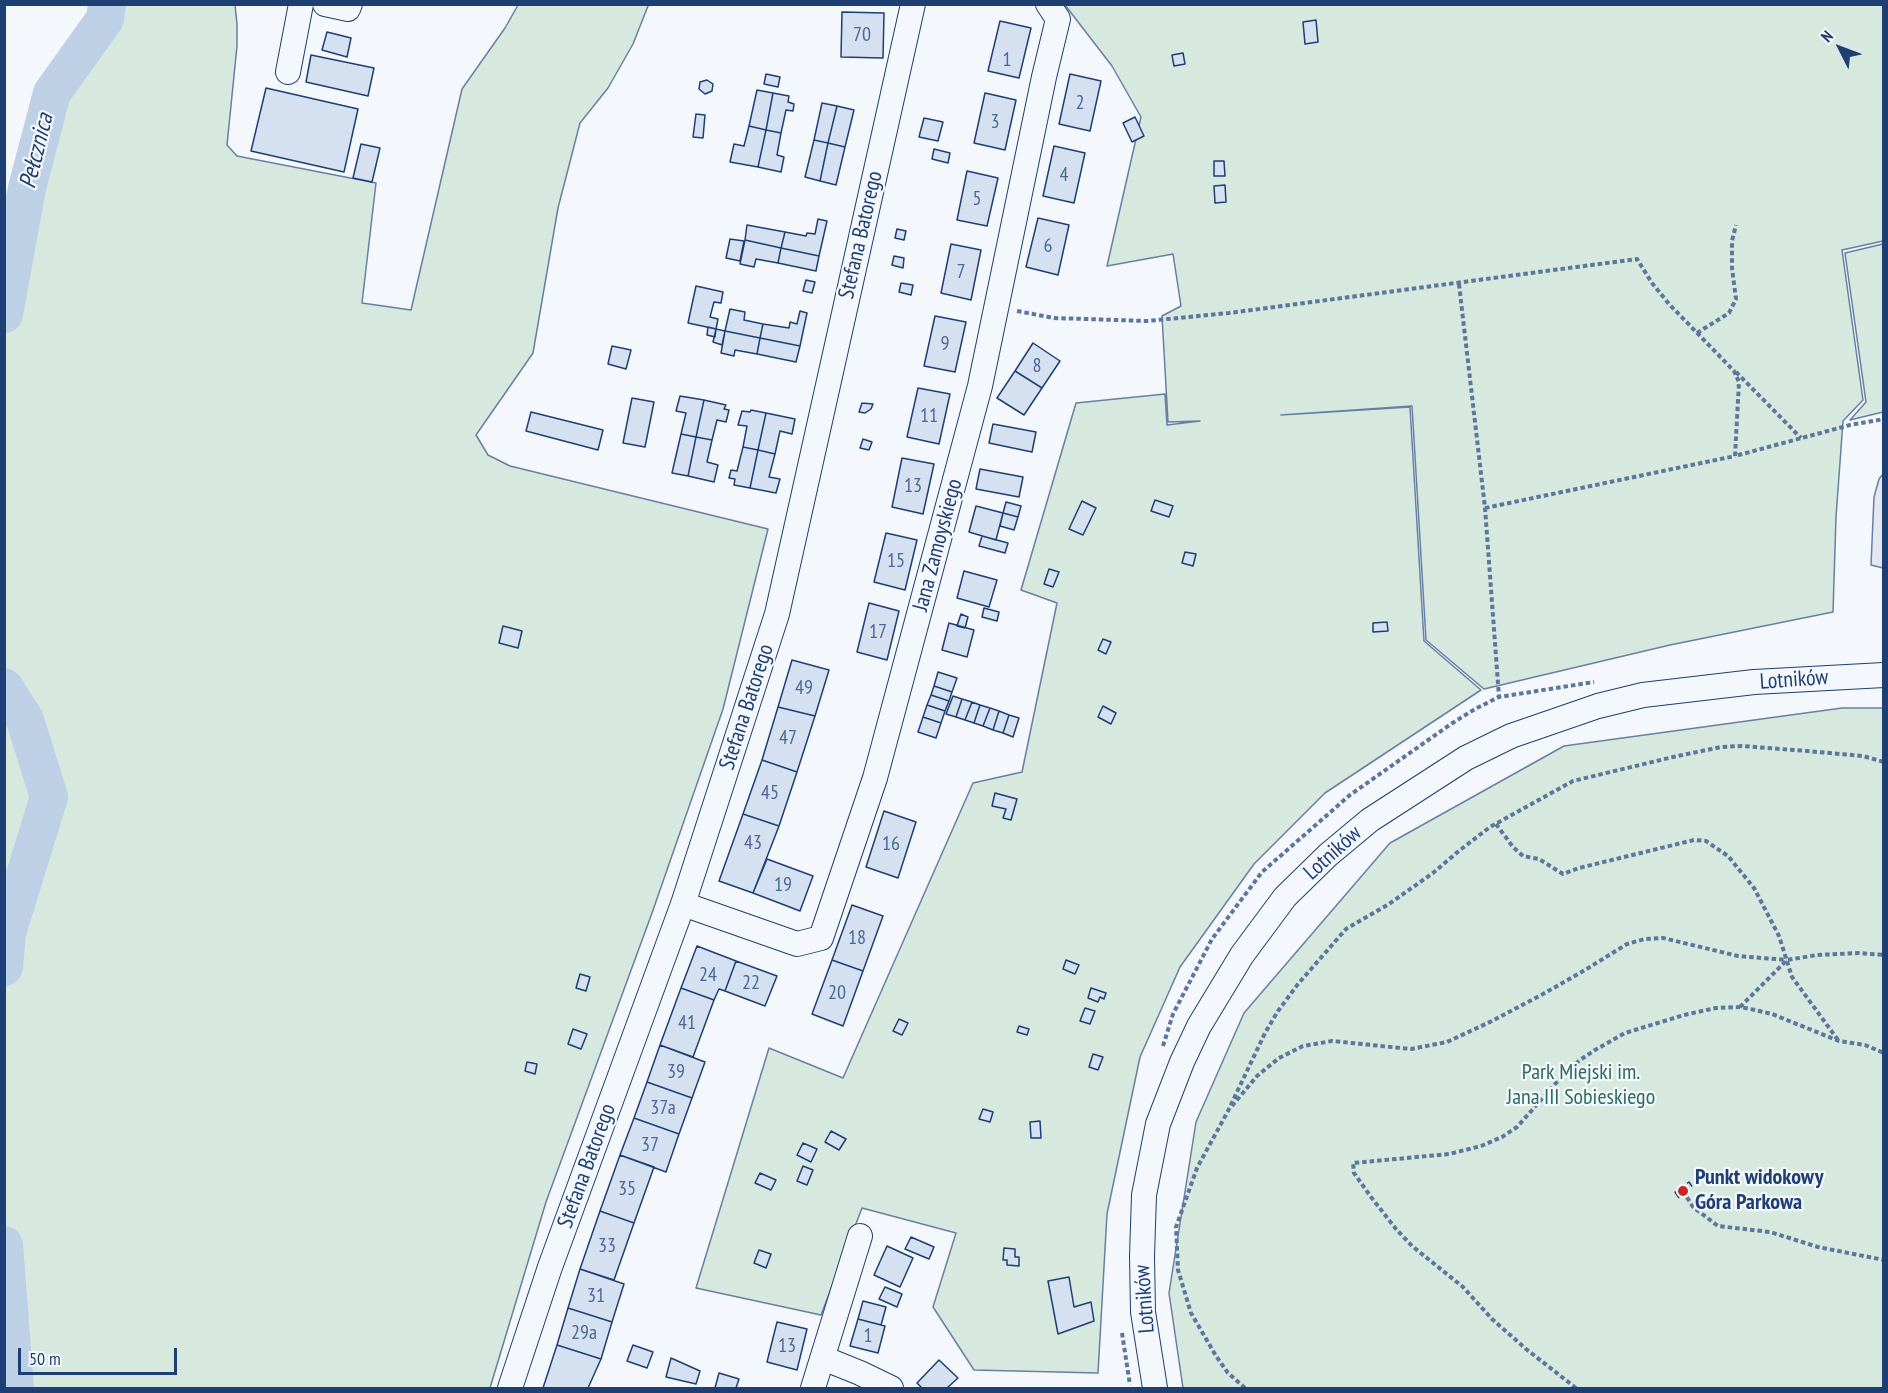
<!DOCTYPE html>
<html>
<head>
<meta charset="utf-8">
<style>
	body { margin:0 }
	#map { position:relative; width:1888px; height:1393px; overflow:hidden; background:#f4f7fb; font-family:"PT Sans Narrow",sans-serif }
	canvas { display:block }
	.frame { position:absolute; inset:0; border:6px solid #1d3f73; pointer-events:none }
	.north { position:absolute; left:1810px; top:18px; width:60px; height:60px; -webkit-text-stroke:4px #f4f7fb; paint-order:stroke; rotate:312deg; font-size:16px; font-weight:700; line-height:24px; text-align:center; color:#1d3f73 }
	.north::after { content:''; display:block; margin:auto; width:21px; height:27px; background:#1d3f73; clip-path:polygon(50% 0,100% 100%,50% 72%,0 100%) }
	.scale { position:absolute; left:18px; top:1348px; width:159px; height:27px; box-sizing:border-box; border:3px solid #1d3f73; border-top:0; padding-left:8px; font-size:18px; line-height:21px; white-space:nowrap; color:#1d3f73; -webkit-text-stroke:4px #f4f7fb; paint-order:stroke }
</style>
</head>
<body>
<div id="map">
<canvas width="1888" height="1393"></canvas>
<div class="frame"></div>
<div class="north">N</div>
<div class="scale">50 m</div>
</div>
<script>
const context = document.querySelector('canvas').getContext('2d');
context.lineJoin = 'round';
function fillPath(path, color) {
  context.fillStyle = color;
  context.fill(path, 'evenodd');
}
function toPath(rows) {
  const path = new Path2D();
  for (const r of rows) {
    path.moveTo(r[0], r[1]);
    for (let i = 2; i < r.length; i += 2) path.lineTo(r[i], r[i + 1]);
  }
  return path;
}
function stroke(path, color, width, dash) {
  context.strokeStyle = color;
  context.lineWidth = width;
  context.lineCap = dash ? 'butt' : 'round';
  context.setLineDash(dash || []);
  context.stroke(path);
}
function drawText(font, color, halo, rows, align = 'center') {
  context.font = font + ' "PT Sans Narrow",sans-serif';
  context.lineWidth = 4.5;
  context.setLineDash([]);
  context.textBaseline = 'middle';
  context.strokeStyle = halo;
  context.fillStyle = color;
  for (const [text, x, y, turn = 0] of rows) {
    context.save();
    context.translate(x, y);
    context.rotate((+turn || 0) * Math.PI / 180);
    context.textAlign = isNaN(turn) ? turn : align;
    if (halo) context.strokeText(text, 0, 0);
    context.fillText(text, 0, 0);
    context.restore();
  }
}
const green = toPath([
	[107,5,235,5,237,24,237,46,227,145,237,156,376,183,362,303,411,310,462,89,505,28,518,5,650,5,648,6,633,44,608,88,580,123,558,208,533,353,476,435,488,455,510,466,768,529,723,709,652,913,546,1202,490,1388,5,1388,4,256,20,176,39,94,56,67,97,28,107,5],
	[1065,5,1883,5,1883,241,1842,250,1863,400,1843,421,1836,517,1833,612,1670,645,1484,689,1426,640,1412,406,1281,415,1410,407,1424,641,1481,690,1325,793,1254,864,1180,967,1140,1057,1107,1214,1098,1373,974,1370,933,1307,956,1233,862,1208,821,1315,696,1288,769,1048,843,1078,973,783,1022,772,1057,603,1021,590,1076,403,1165,394,1167,425,1200,421,1168,422,1162,316,1181,306,1173,254,1107,266,1141,117,1112,66,1065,5],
	[1883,244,1883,412,1850,420,1866,402,1845,253,1883,244],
	[1842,708,1883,708,1883,1388,1183,1388,1169,1293,1196,1122,1244,1013,1390,843,1564,746,1842,708]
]);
const parking = toPath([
	[1883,474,1883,568,1871,565,1874,497,1879,479,1883,474]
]);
const river = toPath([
	[4,314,27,188,52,93,105,19,107,4],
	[4,687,25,720,49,797,7,933,4,967],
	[4,1245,15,1388]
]);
const building = toPath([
	[842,12,884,13,883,58,841,57,842,12],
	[1316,20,1318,42,1305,44,1303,22,1316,20],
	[1000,21,1031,28,1019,78,988,71,1000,21],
	[327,32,351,38,347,57,322,50,327,32],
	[1183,53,1185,64,1174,66,1172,55,1183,53],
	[311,55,374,68,368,96,306,82,311,55],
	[766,74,780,77,778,87,764,84,766,74],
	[1070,74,1101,81,1090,131,1059,124,1070,74],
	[707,80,713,84,712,91,705,94,699,89,700,82,707,80],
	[266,88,358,109,344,172,251,151,266,88],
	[757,90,773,93,766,130,749,126,757,90],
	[773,93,789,96,788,102,794,104,793,111,786,110,781,133,766,130,773,93],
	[985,93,1016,100,1005,150,974,143,985,93],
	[822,103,837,106,828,143,814,140,822,103],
	[837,106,854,110,845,147,828,143,837,106],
	[696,114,705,115,703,138,693,137,696,114],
	[1135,117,1144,136,1132,142,1123,123,1135,117],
	[924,118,943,122,938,141,919,137,924,118],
	[749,126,766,130,758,167,730,162,734,144,744,146,749,126],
	[766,130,781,133,777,155,784,157,781,172,758,167,766,130],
	[814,140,828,143,820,181,805,177,814,140],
	[828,143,845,147,836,185,820,181,828,143],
	[361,144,380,148,372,182,353,178,361,144],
	[1054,146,1085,153,1074,203,1043,196,1054,146],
	[934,149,950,153,948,163,932,159,934,149],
	[1214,161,1224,161,1225,176,1214,176,1214,161],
	[967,171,998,178,987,226,957,220,967,171],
	[1225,185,1226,202,1215,203,1214,186,1225,185],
	[1038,218,1069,225,1058,275,1026,267,1038,218],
	[818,219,827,221,819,256,781,248,785,232,806,236,807,233,815,234,818,219],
	[747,225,785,232,781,248,745,240,747,225],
	[897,229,906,231,904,240,895,238,897,229],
	[730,239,744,241,740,261,726,258,730,239],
	[745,240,781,248,778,263,756,259,754,267,740,264,745,240],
	[951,244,981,250,971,300,941,293,951,244],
	[781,248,819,256,816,271,778,263,781,248],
	[894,256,904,258,903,268,892,265,894,256],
	[806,280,815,282,812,293,803,291,806,280],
	[901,283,913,285,911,295,899,292,901,283],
	[696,286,723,292,721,303,714,302,710,317,718,319,716,329,688,323,696,286],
	[730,309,745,312,744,320,763,324,760,338,725,331,730,309],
	[800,311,807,313,800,346,760,338,763,324,789,328,790,322,797,324,800,311],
	[935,316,966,322,955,372,924,366,935,316],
	[708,327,716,329,715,337,707,335,708,327],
	[716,329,725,331,722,345,713,342,716,329],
	[725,331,760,338,757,354,735,350,734,356,721,353,725,331],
	[760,338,800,346,796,362,757,354,760,338],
	[1033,343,1060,361,1042,388,1015,371,1033,343],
	[612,346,631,350,626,369,608,364,612,346],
	[1015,371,1042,388,1024,415,997,398,1015,371],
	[918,388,950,394,939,444,907,437,918,388],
	[680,396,704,400,696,437,681,434,686,413,676,411,680,396],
	[632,398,654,402,645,447,623,443,632,398],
	[704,400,726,405,724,409,729,410,726,422,717,420,712,440,696,437,704,400],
	[862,403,873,404,871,409,865,413,859,412,862,403],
	[751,410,766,413,758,450,743,447,747,426,738,425,742,411,750,412,751,410],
	[531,412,603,430,598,450,526,431,531,412],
	[766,413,795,419,792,434,780,431,775,454,758,450,766,413],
	[993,424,1036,432,1032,452,989,443,993,424],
	[681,434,696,437,688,476,672,473,681,434],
	[696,437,712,440,707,462,718,465,714,482,688,476,696,437],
	[863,439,872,442,869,450,860,448,863,439],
	[743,447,758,450,750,488,734,485,735,479,729,478,731,470,737,471,743,447],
	[758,450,775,454,769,477,780,479,776,493,750,488,758,450],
	[902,458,934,464,923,514,892,507,902,458],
	[980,469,1023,477,1019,497,976,489,980,469],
	[1155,500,1173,506,1169,517,1151,511,1155,500],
	[1082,501,1096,508,1083,535,1069,529,1082,501],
	[1006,502,1021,506,1018,517,1003,513,1006,502],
	[976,506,1003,513,996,540,969,532,976,506],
	[1003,513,1018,517,1014,530,1000,526,1003,513],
	[886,533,917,540,905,590,874,582,886,533],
	[982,536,1008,543,1005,553,979,546,982,536],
	[1185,552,1196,554,1193,566,1182,563,1185,552],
	[1049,569,1059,572,1053,587,1044,584,1049,569],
	[964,571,997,580,989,607,957,598,964,571],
	[869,603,899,611,887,660,857,652,869,603],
	[984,608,999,612,997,621,982,617,984,608],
	[961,614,968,617,965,628,957,626,961,614],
	[1387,622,1388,631,1373,632,1373,623,1387,622],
	[949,623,974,630,967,657,942,650,949,623],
	[503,626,522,631,518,648,499,643,503,626],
	[1103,639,1111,642,1106,654,1098,650,1103,639],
	[792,660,829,670,815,716,778,707,792,660],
	[938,672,957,678,952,692,934,686,938,672],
	[934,686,952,692,949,701,931,695,934,686],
	[931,695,949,701,945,711,927,705,931,695],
	[953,696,962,699,956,717,946,714,953,696],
	[962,699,972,702,965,720,956,717,962,699],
	[972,702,980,705,974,723,965,720,972,702],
	[927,705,945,711,941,723,923,717,927,705],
	[980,705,990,708,983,726,974,723,980,705],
	[1103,706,1116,713,1111,724,1098,717,1103,706],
	[778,707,815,716,797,772,762,760,778,707],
	[990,708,999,711,993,730,983,726,990,708],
	[999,711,1009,715,1003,733,993,730,999,711],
	[1009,715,1019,718,1013,737,1003,733,1009,715],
	[923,717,941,723,936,738,918,732,923,717],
	[762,760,797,772,779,826,743,814,762,760],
	[995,793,1017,799,1011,820,1003,818,1006,809,992,806,995,793],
	[884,811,916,822,898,878,866,867,884,811],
	[743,814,779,826,753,893,719,881,743,814],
	[767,859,813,876,800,911,753,893,767,859],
	[852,905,883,916,863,971,832,960,852,905],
	[697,946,736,961,725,991,719,989,714,1000,681,988,697,946],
	[832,960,863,971,843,1026,812,1014,832,960],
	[1066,960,1079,965,1075,974,1063,969,1066,960],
	[736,961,777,976,765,1006,725,991,736,961],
	[580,974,590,977,586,991,576,988,580,974],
	[681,988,714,1000,693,1057,660,1045,681,988],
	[1091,988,1106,993,1104,999,1100,997,1098,1002,1088,998,1091,988],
	[1085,1008,1095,1011,1090,1024,1080,1021,1085,1008],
	[899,1019,908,1023,902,1035,893,1031,899,1019],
	[1019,1026,1029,1029,1027,1035,1017,1032,1019,1026],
	[573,1029,587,1034,581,1049,568,1044,573,1029],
	[660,1045,705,1062,692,1098,647,1082,660,1045],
	[1093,1054,1103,1057,1098,1070,1089,1067,1093,1054],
	[527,1062,537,1064,535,1074,525,1071,527,1062],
	[647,1082,692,1098,679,1134,634,1118,647,1082],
	[983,1109,993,1112,990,1122,979,1119,983,1109],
	[634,1118,679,1134,666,1172,620,1155,634,1118],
	[1040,1121,1041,1138,1031,1138,1030,1122,1040,1121],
	[831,1131,846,1139,839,1150,825,1142,831,1131],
	[803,1143,817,1149,811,1162,797,1155,803,1143],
	[620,1155,654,1167,634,1223,600,1211,620,1155],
	[803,1166,813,1170,807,1185,797,1181,803,1166],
	[760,1173,776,1180,771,1190,755,1183,760,1173],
	[600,1211,634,1223,614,1280,580,1269,600,1211],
	[911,1237,934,1247,929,1259,905,1249,911,1237],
	[887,1246,913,1258,900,1287,874,1275,887,1246],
	[1004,1248,1015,1249,1015,1257,1019,1257,1019,1266,1007,1265,1007,1260,1003,1260,1004,1248],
	[759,1250,771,1254,766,1268,754,1263,759,1250],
	[580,1269,624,1284,612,1322,568,1308,580,1269],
	[1069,1277,1074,1307,1091,1302,1094,1321,1058,1334,1048,1281,1069,1277],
	[885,1287,902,1294,897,1307,879,1299,885,1287],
	[863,1301,886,1307,881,1325,858,1319,863,1301],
	[568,1308,612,1322,601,1359,557,1345,568,1308],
	[858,1319,885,1326,878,1353,850,1346,858,1319],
	[777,1322,807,1329,797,1370,767,1362,777,1322],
	[557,1345,601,1359,588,1388,543,1388,557,1345],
	[633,1345,653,1352,647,1368,627,1361,633,1345],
	[671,1358,700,1371,696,1384,666,1377,671,1358],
	[939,1360,958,1378,947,1388,922,1388,917,1383,939,1360],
	[719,1373,739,1379,736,1388,715,1388,719,1373]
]);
const path = toPath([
	[1459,284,1485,508,1499,697],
	[1017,311,1054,318,1147,321,1229,313,1637,259,1652,283,1669,304,1734,371,1739,382,1735,456,1850,425,1884,419],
	[1697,333,1729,313,1736,299,1732,268,1732,241,1736,225],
	[1736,372,1801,438],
	[1485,508,1735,456],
	[1496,824,1513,847,1523,856,1539,859,1563,874,1579,868,1694,840,1706,841,1728,856,1754,888,1779,936,1792,977,1838,1040],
	[1740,1007,1787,960,1817,955,1858,953,1884,955],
	[1163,1046,1173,1014,1212,939,1262,872,1350,795,1451,724,1475,709,1499,697,1594,682],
	[1232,1106,1257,1076,1279,1058,1303,1046,1332,1041,1411,1049,1447,1042,1492,1021,1543,994,1585,970,1627,944,1645,939,1663,938,1738,956,1787,960],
	[1683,1191,1693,1207,1718,1226,1770,1232,1818,1247,1884,1260],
	[1122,1333,1130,1385],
	[1245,1388,1228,1373,1216,1356,1191,1313,1178,1270,1176,1227,1197,1168,1228,1111,1265,1033,1278,1011,1298,984,1346,929,1389,904,1433,873,1460,850,1490,827,1573,781,1673,757,1721,747,1742,746,1807,751,1863,756,1884,762],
	[1576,1388,1526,1349,1492,1319,1463,1287,1412,1246,1396,1229,1371,1197,1354,1173,1353,1163,1449,1154,1481,1146,1502,1137,1517,1127,1564,1074,1580,1060,1595,1050,1625,1033,1684,1015,1716,1008,1740,1007,1755,1010,1772,1014,1839,1041,1865,1045,1884,1053]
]);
const minor = toPath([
	[325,4,348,9,350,4],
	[288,72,301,4],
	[683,904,797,944,821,938,875,778,980,386,1044,77,1058,19,1048,4],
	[823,1358,860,1373,891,1388],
	[510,1388,550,1267,683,904,777,614,913,4],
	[813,1388,860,1236],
	[1155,1388,1143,1312,1142,1256,1144,1195,1158,1124,1182,1062,1199,1026,1242,955,1285,897,1328,855,1370,820,1466,758,1511,736,1598,706,1643,695,1754,682,1884,675]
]);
const fence = toPath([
	[1679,1198,1675,1192,1689,1182,1693,1188]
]);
const markers = [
	[1683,1191,6,"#c62828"]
];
const numberNames = [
	["70",862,35],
	["1",1007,60],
	["2",1080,103],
	["3",995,122],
	["4",1064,175],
	["5",977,199],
	["6",1048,246],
	["7",961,272],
	["9",945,344],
	["8",1037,366],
	["11",929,416],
	["13",913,486],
	["15",896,561],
	["17",878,632],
	["49",804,688],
	["47",788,738],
	["45",770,793],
	["43",753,843],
	["16",891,844],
	["19",783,885],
	["18",857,938],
	["24",708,975],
	["22",751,983],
	["20",837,993],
	["41",687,1023],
	["39",676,1072],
	["37a",663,1108],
	["37",650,1145],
	["35",627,1189],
	["33",607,1246],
	["31",596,1296],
	["29a",584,1333],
	["1",868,1336],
	["13",787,1346]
];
const streetNames = [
	["Stefana Batorego",861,235,-77],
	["Jana Zamoyskiego",938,545,-75],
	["Lotników",1794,680,-4],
	["Stefana Batorego",747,707,-72],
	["Lotników",1333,853,-42],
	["Stefana Batorego",587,1166,-70],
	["Lotników",1145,1299,-94]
];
const parkNames = [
	["Park Miejski im.",1581,1073],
	["Jana III Sobieskiego",1581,1098]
];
const poiNames = [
	["Punkt widokowy",1695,1178],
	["Góra Parkowa",1695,1203]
];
const waterNames = [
	["Pełcznica",37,151,-76]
];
fillPath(green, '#d7e8df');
stroke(green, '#687fa3', 1.5);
fillPath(parking, '#e3e8f0');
stroke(parking, '#687fa3', 1.5);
stroke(river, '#bed0e5', 38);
fillPath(building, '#d5e0f0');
stroke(building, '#1d3f73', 1.5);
stroke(minor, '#1d3f73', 26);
stroke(path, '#5e769c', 4, [4.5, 3]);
stroke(minor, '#f4f7fb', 24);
stroke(fence, '#1d3f73', 1.5, [8, 3]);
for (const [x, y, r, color] of markers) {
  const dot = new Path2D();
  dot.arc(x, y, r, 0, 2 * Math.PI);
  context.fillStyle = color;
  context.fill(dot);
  stroke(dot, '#f4f7fb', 2);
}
drawText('20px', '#4b6792', null, numberNames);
drawText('22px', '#1d3f73', '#f4f7fb', streetNames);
drawText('22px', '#2c6c60', '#f4f7fb', parkNames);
drawText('bold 22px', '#1d3f73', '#f4f7fb', poiNames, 'left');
drawText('italic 24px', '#1d3f73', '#f4f7fb', waterNames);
</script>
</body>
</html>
